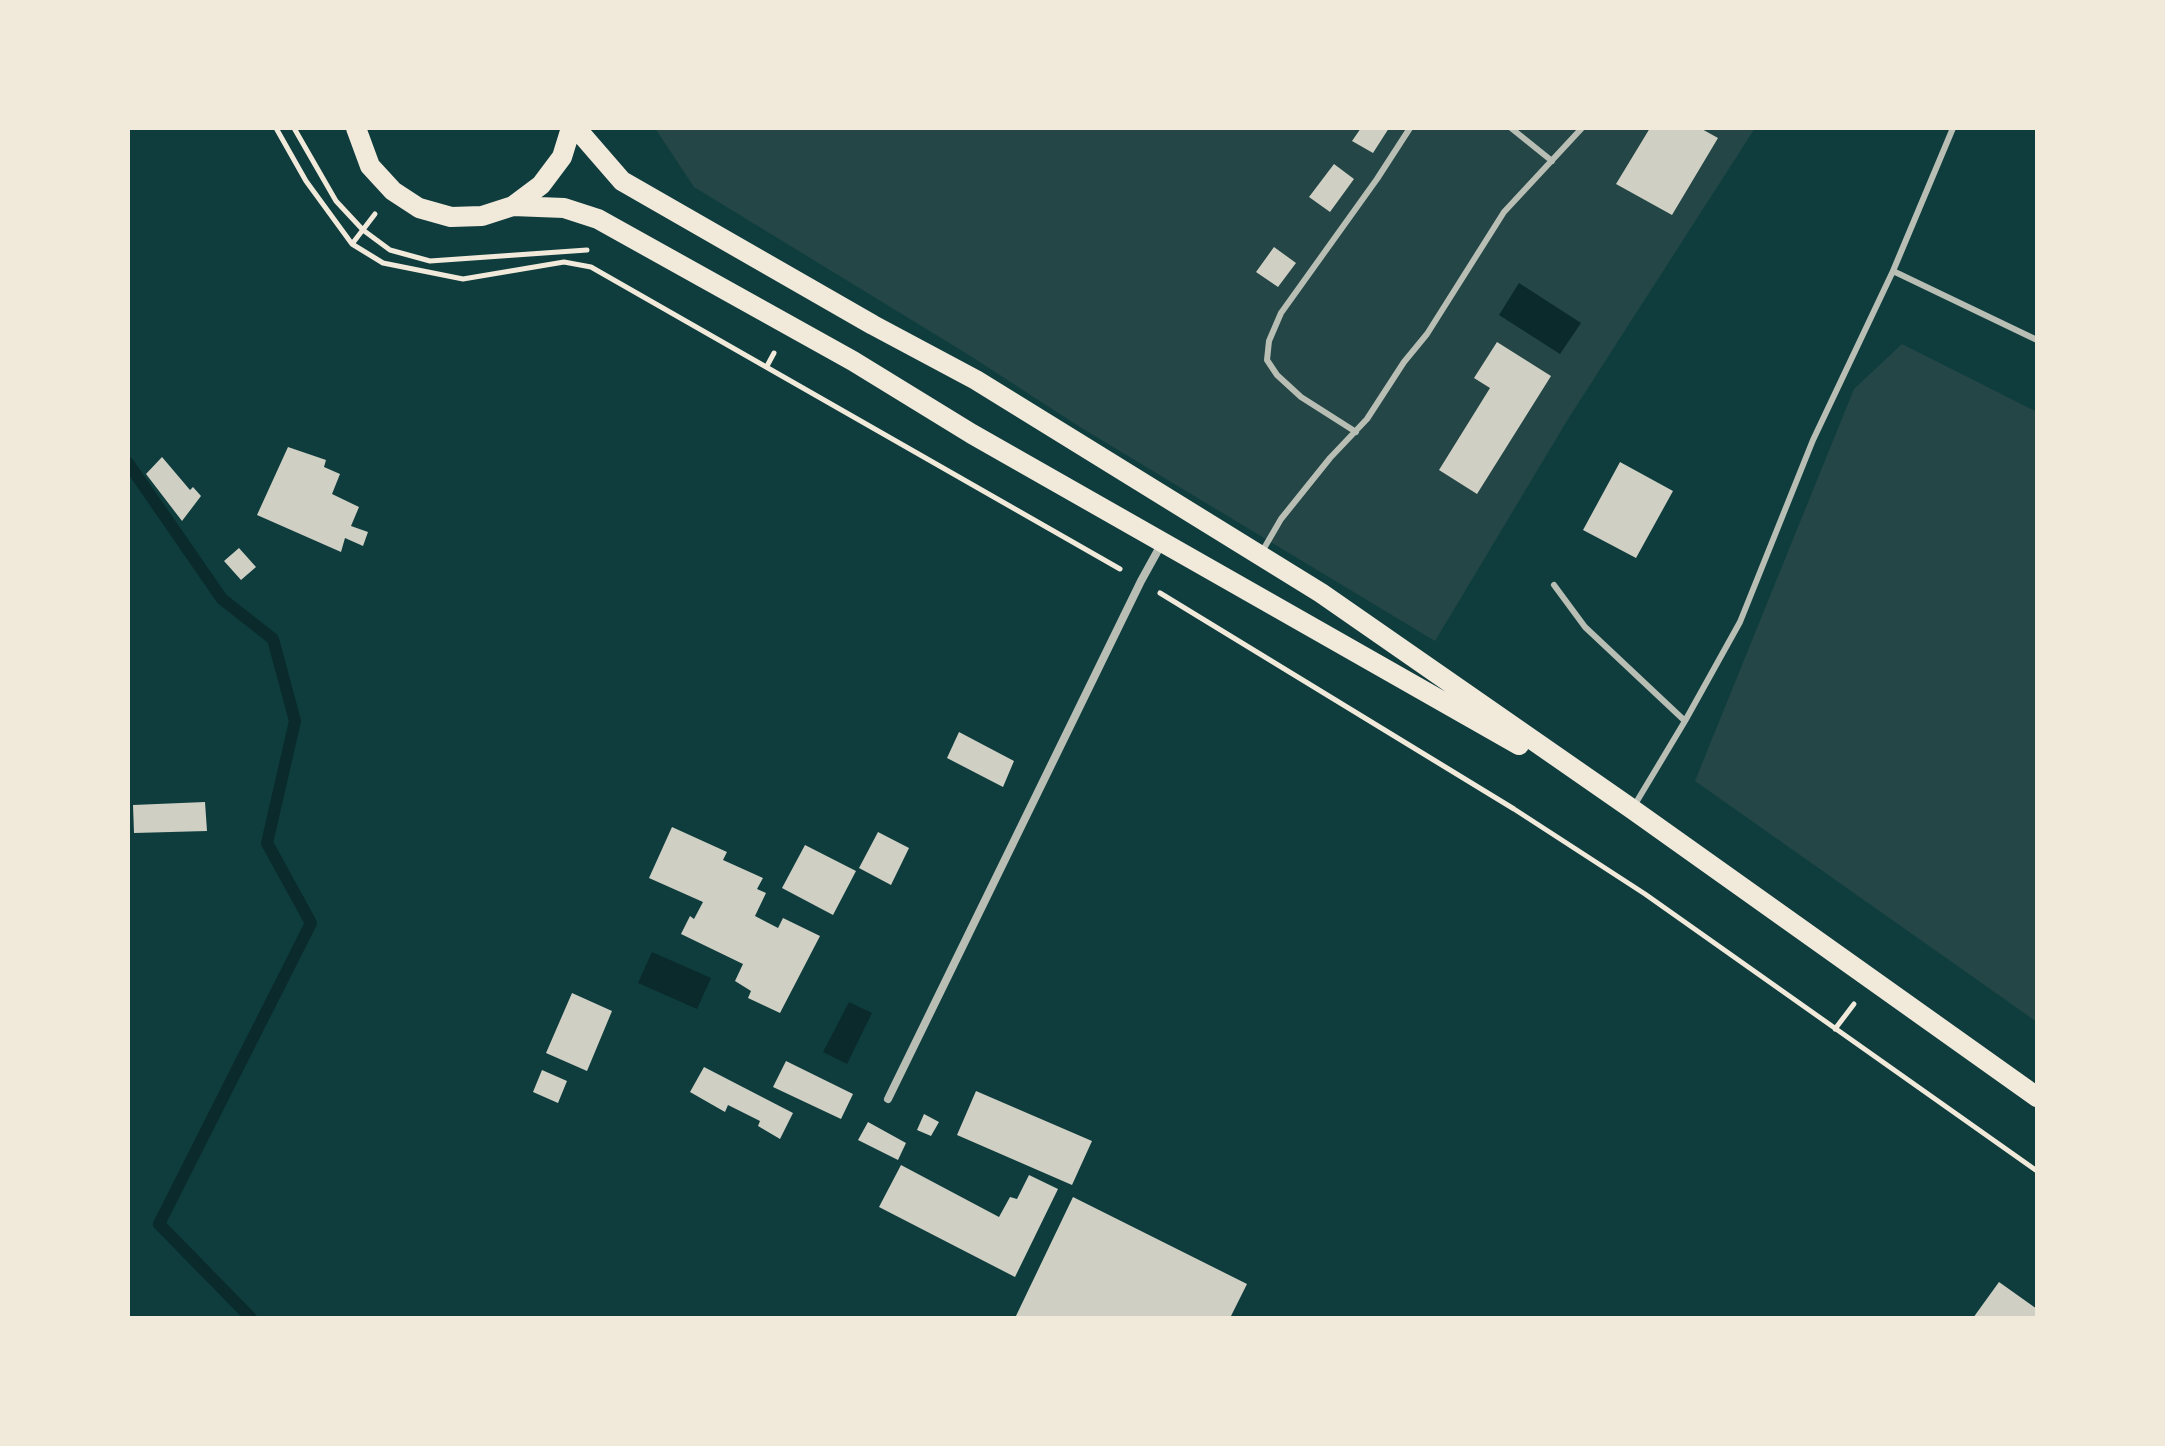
<!DOCTYPE html>
<html>
<head>
<meta charset="utf-8">
<style>
	body { margin:0 }
	#map { position:relative; width:2165px; height:1446px; overflow:hidden; background:#0f3d3e; font-family:Figtree,sans-serif }
	canvas { display:block }
	.frame { position:absolute; inset:0; border:130px solid #f1e9da; pointer-events:none }
</style>
</head>
<body>
<div id="map">
<canvas width="2165" height="1446"></canvas>
<div class="frame"></div>
</div>
<script>
const context = document.querySelector('canvas').getContext('2d');
context.lineJoin = 'round';
function fillPath(path, color) {
  context.fillStyle = color;
  context.fill(path, 'evenodd');
}
function toPath(rows) {
  const path = new Path2D();
  for (const r of rows) {
    path.moveTo(r[0], r[1]);
    for (let i = 2; i < r.length; i += 2) path.lineTo(r[i], r[i + 1]);
  }
  return path;
}
function stroke(path, color, width, dash) {
  context.strokeStyle = color;
  context.lineWidth = width;
  context.lineCap = dash ? 'butt' : 'round';
  context.setLineDash(dash || []);
  context.stroke(path);
}
const green = toPath([
	[655,128,1755,128,1568,419,1435,641,1080,427,969,355,694,187],
	[1902,344,2037,412,2037,1022,1695,781,1854,389]
]);
const water = toPath([
	[1519,283,1581,323,1560,354,1499,315],
	[652,952,711,978,697,1009,638,983],
	[849,1002,872,1013,847,1064,823,1052]
]);
const stream = toPath([
	[128,463,222,599,273,639,295,721,267,843,311,923,159,1224,251,1318]
]);
const building = toPath([
	[1361,128,1389,128,1373,153,1352,141],
	[1650,128,1700,128,1718,138,1672,215,1616,184],
	[1334,164,1354,179,1330,212,1309,197],
	[1274,247,1296,263,1278,287,1256,272],
	[1497,342,1551,376,1477,494,1439,470,1490,388,1474,378],
	[288,447,326,460,324,467,340,474,332,494,359,507,351,526,368,532,363,546,345,538,341,552,257,515],
	[162,457,190,490,193,487,201,496,182,521,146,474],
	[1620,462,1673,491,1636,558,1583,530],
	[239,548,256,567,241,580,224,561],
	[959,732,1014,761,1003,787,947,758],
	[205,802,207,831,134,833,133,805],
	[672,827,727,852,723,860,763,878,757,889,766,893,755,916,778,928,783,918,820,936,780,1013,748,998,751,991,735,981,743,964,681,934,690,916,694,919,703,902,649,878],
	[878,832,909,848,891,885,859,868],
	[805,845,856,871,833,915,782,888],
	[572,993,612,1011,587,1071,546,1053],
	[786,1061,853,1094,841,1119,773,1087],
	[704,1067,793,1113,780,1139,758,1126,760,1121,728,1105,725,1112,690,1092],
	[542,1070,567,1081,558,1103,533,1092],
	[976,1091,1092,1141,1072,1185,957,1135],
	[924,1114,939,1122,931,1136,917,1130],
	[868,1122,906,1143,898,1160,858,1140],
	[901,1165,999,1217,1010,1197,1017,1199,1029,1175,1058,1189,1015,1277,879,1207],
	[1073,1197,1247,1284,1230,1318,1015,1318],
	[1999,1282,2037,1309,2037,1318,1973,1318]
]);
const path = toPath([
	[276,128,306,181,352,244,383,263,463,279,564,262,591,267,1120,569],
	[294,128,336,201,363,230,390,250,430,261,587,250],
	[352,244,375,214],
	[767,366,774,353],
	[1160,593,1514,809,1645,894,2037,1171],
	[1835,1029,1854,1004]
]);
const service = toPath([
	[1511,128,1552,161],
	[1893,271,2037,340],
	[1356,432,1301,397,1277,375,1267,360,1269,341,1281,313,1377,179,1410,128],
	[1263,550,1281,519,1330,458,1367,419,1404,362,1427,334,1504,212,1582,128],
	[1554,585,1585,627,1685,721],
	[1634,806,1685,721,1740,622,1813,440,1893,271,1953,128]
]);
const minor = toPath([
	[888,1099,1141,581,1162,543]
]);
const primary = toPath([
	[356,128,370,166,393,191,419,208,451,217,482,216,513,206,541,185,562,157,571,128],
	[576,128,622,181,873,325,976,380,1321,593,1632,809,2037,1097],
	[513,206,564,208,598,219,853,361,972,434,1519,745]
]);
fillPath(green, '#244646');
fillPath(water, '#0a2a2b');
stroke(stream, '#0a2a2b', 12);
fillPath(building, '#cfcfc3');
stroke(path, '#f1e9da', 5);
stroke(service, '#b8beb3', 6);
stroke(minor, '#b8beb3', 8);
stroke(primary, '#f1e9da', 20);
</script>
</body>
</html>
